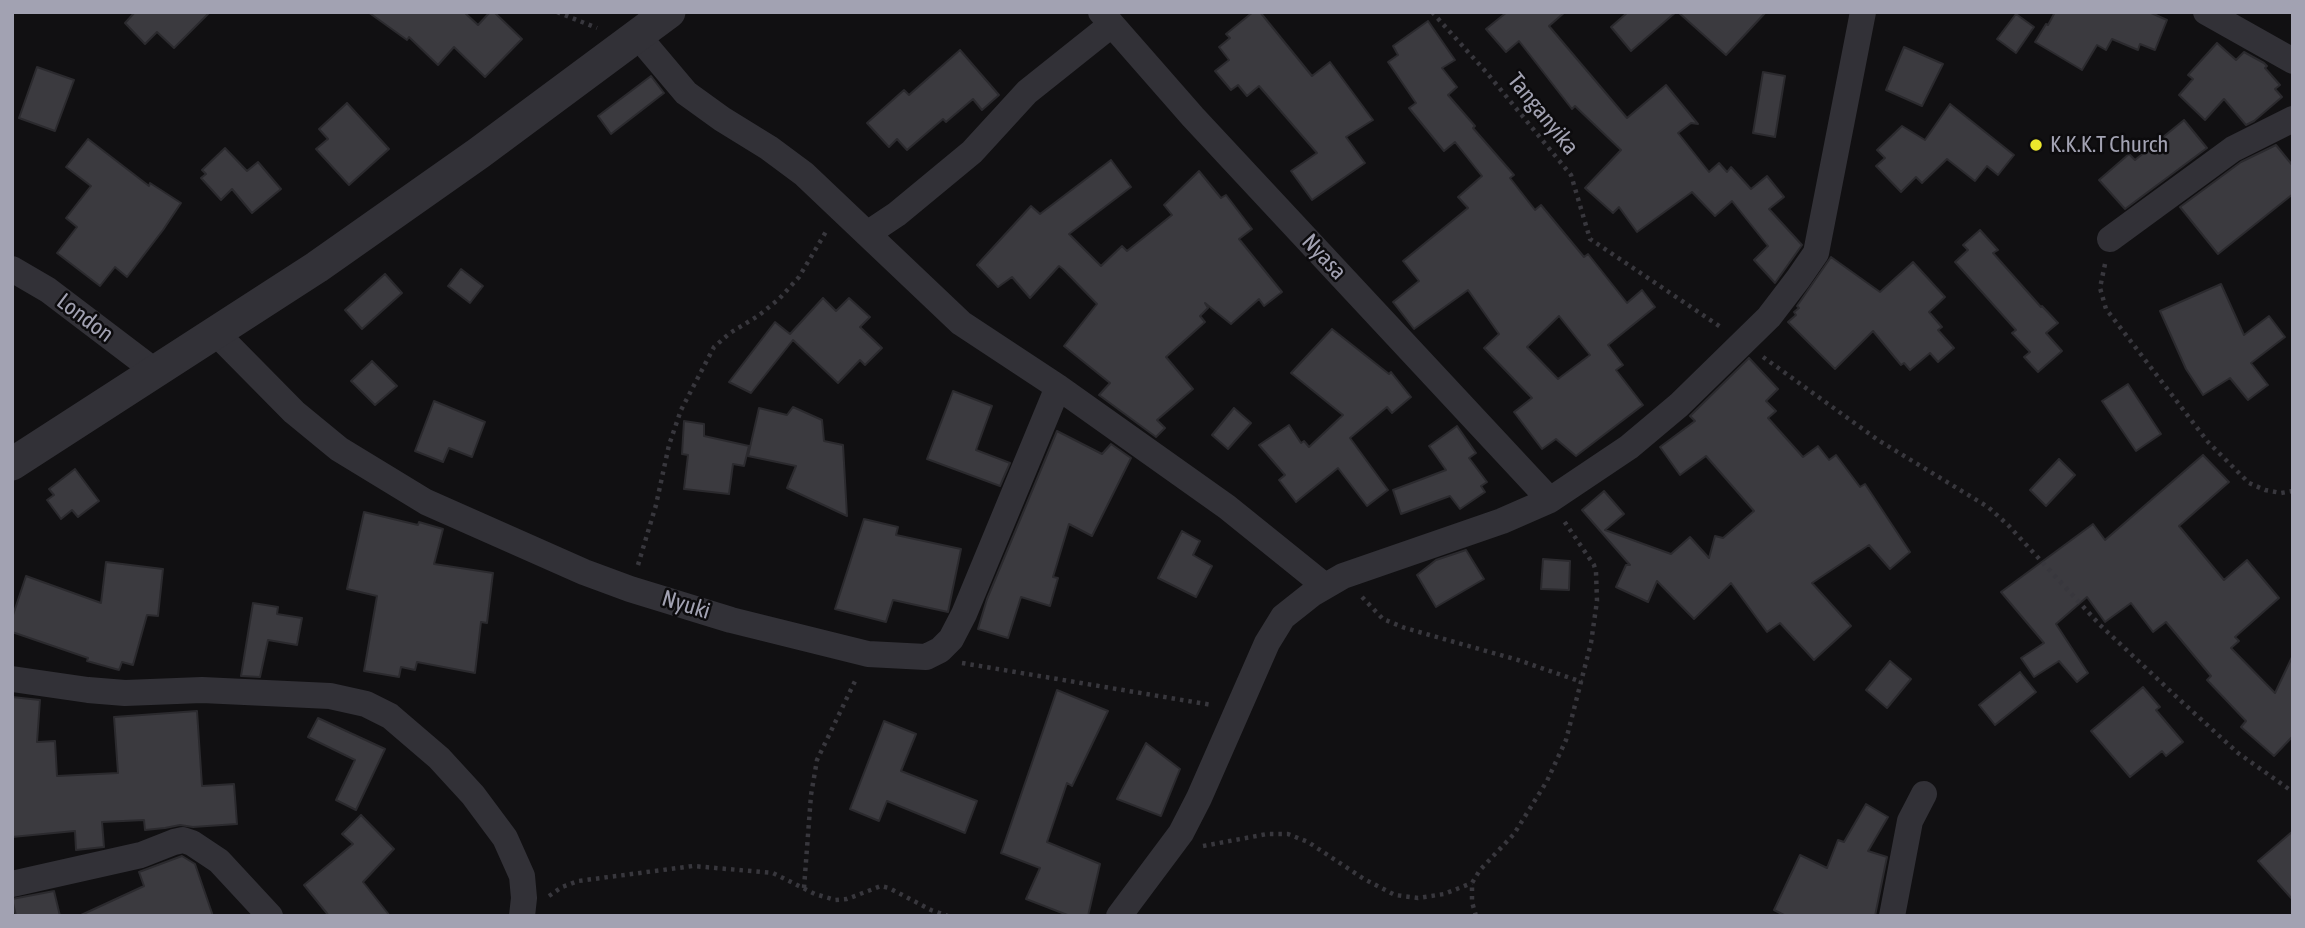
<!DOCTYPE html>
<html>
<head>
<meta charset="utf-8">
<style>
	body { margin:0 }
	#map { position:relative; width:2305px; height:928px; overflow:hidden; background:#111012; font-family:"Asap Condensed",sans-serif }
	canvas { display:block }
	.frame { position:absolute; inset:0; border:14px solid #a2a2b2; pointer-events:none }
</style>
</head>
<body>
<div id="map">
<canvas width="2305" height="928"></canvas>
<div class="frame"></div>
</div>
<script>
const context = document.querySelector('canvas').getContext('2d');
context.lineJoin = 'round';
function fillPath(path, color) {
  context.fillStyle = color;
  context.fill(path, 'evenodd');
}
function toPath(rows) {
  const path = new Path2D();
  for (const r of rows) {
    path.moveTo(r[0], r[1]);
    for (let i = 2; i < r.length; i += 2) path.lineTo(r[i], r[i + 1]);
  }
  return path;
}
function stroke(path, color, width, dash) {
  context.strokeStyle = color;
  context.lineWidth = width;
  context.lineCap = dash ? 'butt' : 'round';
  context.setLineDash(dash || []);
  context.stroke(path);
}
function drawText(font, color, halo, rows, align = 'center') {
  context.font = font + ' "Asap Condensed",sans-serif';
  context.lineWidth = 5;
  context.setLineDash([]);
  context.textBaseline = 'middle';
  context.strokeStyle = halo;
  context.fillStyle = color;
  for (const [text, x, y, turn = 0] of rows) {
    context.save();
    context.translate(x, y);
    context.rotate((+turn || 0) * Math.PI / 180);
    context.textAlign = isNaN(turn) ? turn : align;
    if (halo) context.strokeText(text, 0, 0);
    context.fillText(text, 0, 0);
    context.restore();
  }
}
const building = toPath([
	[135,12,210,12,174,48,157,32,145,44,125,23,135,12],
	[368,12,464,12,478,25,490,12,494,12,522,39,485,77,454,47,438,65,409,37,407,40,368,12],
	[1253,12,1260,12,1312,76,1330,62,1373,120,1346,137,1365,163,1312,200,1291,171,1317,153,1259,86,1247,96,1238,85,1231,90,1215,71,1229,60,1219,47,1230,38,1226,34,1253,12],
	[1507,12,1565,12,1549,26,1627,118,1666,85,1698,124,1691,123,1678,133,1709,172,1719,163,1727,172,1731,167,1751,189,1767,176,1784,197,1769,209,1802,245,1775,283,1754,260,1768,246,1732,201,1715,216,1692,192,1637,232,1619,207,1613,213,1585,188,1621,150,1575,106,1572,109,1519,41,1506,52,1486,29,1507,12],
	[1628,12,1676,12,1631,51,1611,27,1628,12],
	[1678,12,1766,12,1726,55,1678,12],
	[2055,12,2149,12,2167,20,2155,50,2140,44,2138,50,2112,39,2106,50,2097,45,2082,70,2035,42,2046,24,2048,25,2055,12],
	[2016,14,2034,27,2016,53,1997,39,2016,14],
	[1428,21,1455,60,1442,68,1457,87,1448,95,1475,126,1473,128,1514,175,1510,178,1535,210,1541,205,1584,257,1588,254,1627,303,1642,290,1655,307,1608,345,1623,365,1616,370,1643,405,1576,456,1556,439,1542,449,1514,412,1532,398,1484,348,1499,334,1468,290,1414,329,1393,302,1419,281,1403,261,1468,208,1458,197,1482,176,1455,142,1444,151,1409,108,1416,103,1388,62,1398,55,1393,46,1428,21],
	[1559,316,1590,355,1558,379,1527,347,1559,316],
	[2217,43,2236,60,2244,52,2264,63,2267,66,2265,68,2280,85,2275,89,2282,97,2254,121,2246,125,2224,99,2205,120,2179,95,2193,79,2188,75,2217,43],
	[1904,47,1943,64,1922,106,1886,90,1904,47],
	[960,50,999,95,982,110,973,99,946,122,943,119,907,150,897,139,889,147,867,123,904,90,909,95,960,50],
	[37,67,74,80,55,131,19,118,37,67],
	[1763,72,1785,76,1775,137,1753,133,1763,72],
	[651,76,664,93,611,134,598,116,651,76],
	[347,103,389,149,349,185,316,149,328,139,319,129,347,103],
	[1950,104,2014,155,1998,175,1987,166,1975,181,1947,159,1922,183,1916,177,1901,192,1876,166,1885,158,1877,150,1902,126,1925,140,1950,104],
	[2184,120,2207,148,2125,209,2099,180,2129,154,2135,160,2184,120],
	[88,139,149,186,150,183,181,203,163,230,127,277,115,267,100,286,57,253,77,227,66,218,91,186,66,167,88,139],
	[2276,145,2293,166,2293,194,2218,254,2180,207,2241,162,2276,145],
	[225,148,247,171,258,162,281,189,252,213,232,189,221,200,201,178,206,174,202,170,225,148],
	[1111,160,1131,187,1069,234,1101,266,1122,246,1127,251,1172,215,1164,205,1199,171,1221,198,1226,195,1252,229,1239,239,1282,292,1264,306,1259,299,1231,324,1205,303,1208,308,1200,316,1205,322,1166,357,1193,389,1157,420,1165,428,1156,437,1099,395,1110,383,1064,346,1097,304,1063,269,1059,266,1030,298,1012,277,998,287,977,265,1031,206,1040,214,1111,160],
	[1980,230,1998,250,1993,253,2041,307,2042,306,2058,323,2046,333,2062,351,2038,372,2024,357,2030,352,2012,333,2016,330,1955,262,1968,250,1963,245,1980,230],
	[1831,257,1880,292,1913,262,1945,297,1929,312,1942,327,1938,330,1954,348,1938,362,1930,353,1910,370,1904,363,1901,365,1873,331,1835,369,1788,322,1796,315,1794,312,1799,308,1797,306,1831,257],
	[461,269,483,286,470,303,448,286,461,269],
	[385,274,402,293,362,329,345,310,385,274],
	[2221,284,2244,335,2269,316,2285,337,2251,363,2268,385,2248,400,2230,378,2203,395,2186,369,2160,311,2221,284],
	[823,298,836,311,849,298,870,317,860,327,882,348,865,365,860,360,838,383,793,340,751,393,729,382,775,322,790,334,823,298],
	[1332,329,1389,374,1391,372,1411,397,1392,413,1387,407,1350,438,1388,490,1367,506,1338,468,1296,502,1279,480,1285,475,1259,445,1289,425,1301,443,1304,441,1309,447,1343,415,1291,373,1332,329],
	[1749,358,1778,389,1766,401,1776,411,1768,418,1803,457,1818,446,1829,460,1836,455,1860,487,1865,484,1910,552,1890,569,1869,545,1812,583,1851,626,1814,660,1780,623,1767,632,1731,583,1694,619,1657,581,1648,602,1616,587,1626,565,1630,565,1582,510,1604,491,1624,514,1605,530,1671,554,1690,537,1709,558,1715,536,1723,538,1754,511,1706,456,1680,475,1660,447,1695,421,1690,416,1749,358],
	[372,361,397,386,375,405,351,381,372,361],
	[2128,384,2161,434,2136,451,2102,401,2128,384],
	[953,391,992,406,976,450,1010,463,1000,486,927,459,953,391],
	[434,401,485,422,472,457,449,448,443,462,415,451,434,401],
	[793,407,822,420,824,441,843,445,847,516,787,488,796,466,748,456,759,408,787,415,793,407],
	[1234,408,1251,423,1228,449,1212,435,1234,408],
	[684,421,704,424,704,436,749,446,744,466,733,464,729,494,684,489,688,455,682,454,684,421],
	[1457,426,1476,453,1469,458,1487,482,1481,486,1485,492,1460,509,1450,496,1401,514,1393,490,1446,470,1429,446,1457,426],
	[1057,431,1102,454,1111,444,1131,458,1092,536,1069,524,1053,577,1058,578,1050,606,1021,597,1008,638,978,629,987,599,1057,431],
	[2203,455,2229,482,2179,526,2224,580,2247,560,2279,598,2235,637,2239,641,2231,648,2275,693,2293,655,2293,736,2274,756,2241,727,2246,721,2207,680,2211,676,2166,622,2153,632,2131,603,2105,622,2087,597,2056,624,2088,673,2077,682,2059,661,2034,677,2021,658,2044,643,2001,592,2093,524,2105,540,2203,455],
	[2059,459,2075,475,2046,506,2030,490,2059,459],
	[75,469,99,501,78,517,72,510,61,519,47,500,54,495,49,489,75,469],
	[364,512,418,525,419,522,443,529,434,564,493,573,487,623,481,622,475,673,417,662,415,670,401,667,399,677,364,671,377,596,347,589,364,512],
	[864,519,898,527,896,535,961,549,948,612,893,600,886,622,835,609,864,519],
	[1182,531,1200,541,1193,555,1212,566,1196,597,1158,578,1182,531],
	[1466,550,1484,579,1436,607,1417,575,1436,560,1466,550],
	[1543,559,1570,561,1569,590,1541,589,1543,559],
	[106,562,163,569,158,616,147,615,133,665,122,662,119,670,87,661,88,658,12,632,12,618,26,576,101,603,106,562],
	[253,603,278,607,277,614,302,618,297,645,268,640,260,677,241,676,253,603],
	[1890,661,1911,679,1887,708,1866,690,1890,661],
	[2020,672,2036,692,1995,725,1979,705,2020,672],
	[2143,687,2160,707,2156,710,2183,742,2166,756,2162,751,2130,777,2091,731,2143,687],
	[1057,690,1108,711,1072,786,1067,783,1047,842,1100,864,1088,916,1070,916,1026,899,1040,868,1001,853,1057,690],
	[12,697,40,700,37,742,55,741,57,776,118,773,114,717,197,711,202,786,234,784,237,824,193,827,180,825,165,828,145,830,144,820,102,822,104,847,76,850,75,831,12,837,12,697],
	[318,718,385,749,356,810,336,800,355,760,308,737,318,718],
	[884,721,916,734,901,771,977,801,965,833,887,801,879,821,850,809,884,721],
	[1146,743,1180,769,1161,816,1117,799,1146,743],
	[1866,804,1888,817,1868,851,1887,857,1875,916,1786,916,1774,910,1800,855,1827,868,1838,840,1844,842,1866,804],
	[361,815,394,849,363,882,390,916,329,916,304,885,353,844,342,834,361,815],
	[2293,831,2293,900,2258,861,2293,831],
	[182,856,195,864,213,916,79,916,144,886,139,872,182,856],
	[54,891,60,916,16,916,12,899,54,891]
]);
const path = toPath([
	[557,12,597,28],
	[1432,12,1487,73,1571,175,1590,239,1722,328],
	[2105,264,2100,288,2106,309,2208,442,2249,483,2265,490,2281,493,2293,491],
	[1763,357,1878,440,1988,507,2008,525,2100,625,2181,701,2238,753,2293,792],
	[638,565,656,505,669,445,681,410,714,347,730,333,758,316,779,299,799,277,827,230],
	[1362,597,1383,619,1405,628,1518,660,1582,682],
	[962,663,1212,705],
	[1203,846,1267,834,1288,834,1308,842,1364,879,1395,895,1418,898,1444,894,1472,883],
	[804,888,811,795,817,760,857,677],
	[549,896,562,887,578,881,693,866,773,873,815,894,835,900,847,899,881,886,889,888,931,910,948,916],
	[1476,916,1472,902,1472,883,1480,870,1514,834,1547,781,1566,740,1591,643,1597,601,1596,572,1594,565,1564,521]
]);
const minor = toPath([
	[1101,12,1193,117,1550,500],
	[2206,12,2293,61],
	[637,35,686,93,722,119,769,148,804,174,961,323,1058,387,1227,507,1325,586],
	[867,234,897,214,972,152,1027,92,1111,25],
	[2110,239,2233,149,2293,119],
	[12,269,48,290,156,372],
	[216,333,294,412,339,449,426,502,584,572,630,589,731,620,868,654,926,657,940,650,951,639,964,614,1058,387],
	[12,679,88,690,125,693,202,690,330,696,366,704,390,716,439,758,473,795,505,838,522,876,524,898,522,916],
	[12,884,141,855,174,842,183,840,192,843,219,861,270,916],
	[1119,916,1181,833,1199,798,1267,643,1283,617,1312,594,1343,576,1502,521,1550,500,1629,447,1679,405,1769,317,1798,279,1816,253,1863,12],
	[1892,916,1910,821,1924,794]
]);
const tertiary = toPath([
	[12,464,317,267,479,153,669,12]
]);
const markers = [
	[2036,145,7,"#ede82d"]
];
const streetNames = [
	["Tanganyika",1543,114,51],
	["Nyasa",1324,257,47],
	["London",85,318,37],
	["Nyuki",686,605,17]
];
const poiNames = [
	["K.K.K.T Church",2050,145]
];
fillPath(building, '#3b3a3f');
stroke(building, '#2b2a2e', 2);
stroke(path, '#38373d', 4.5, [3.5, 5]);
stroke(minor, '#323137', 26);
stroke(tertiary, '#323137', 33);
for (const [x, y, r, color] of markers) {
  const dot = new Path2D();
  dot.arc(x, y, r, 0, 2 * Math.PI);
  context.fillStyle = color;
  context.fill(dot);
  stroke(dot, '#0c0b0d', 2.5);
}
drawText('23px', '#a2a2b2', '#0c0b0d', streetNames);
drawText('23px', '#a2a2b2', '#0c0b0d', poiNames, 'left');
</script>
</body>
</html>
